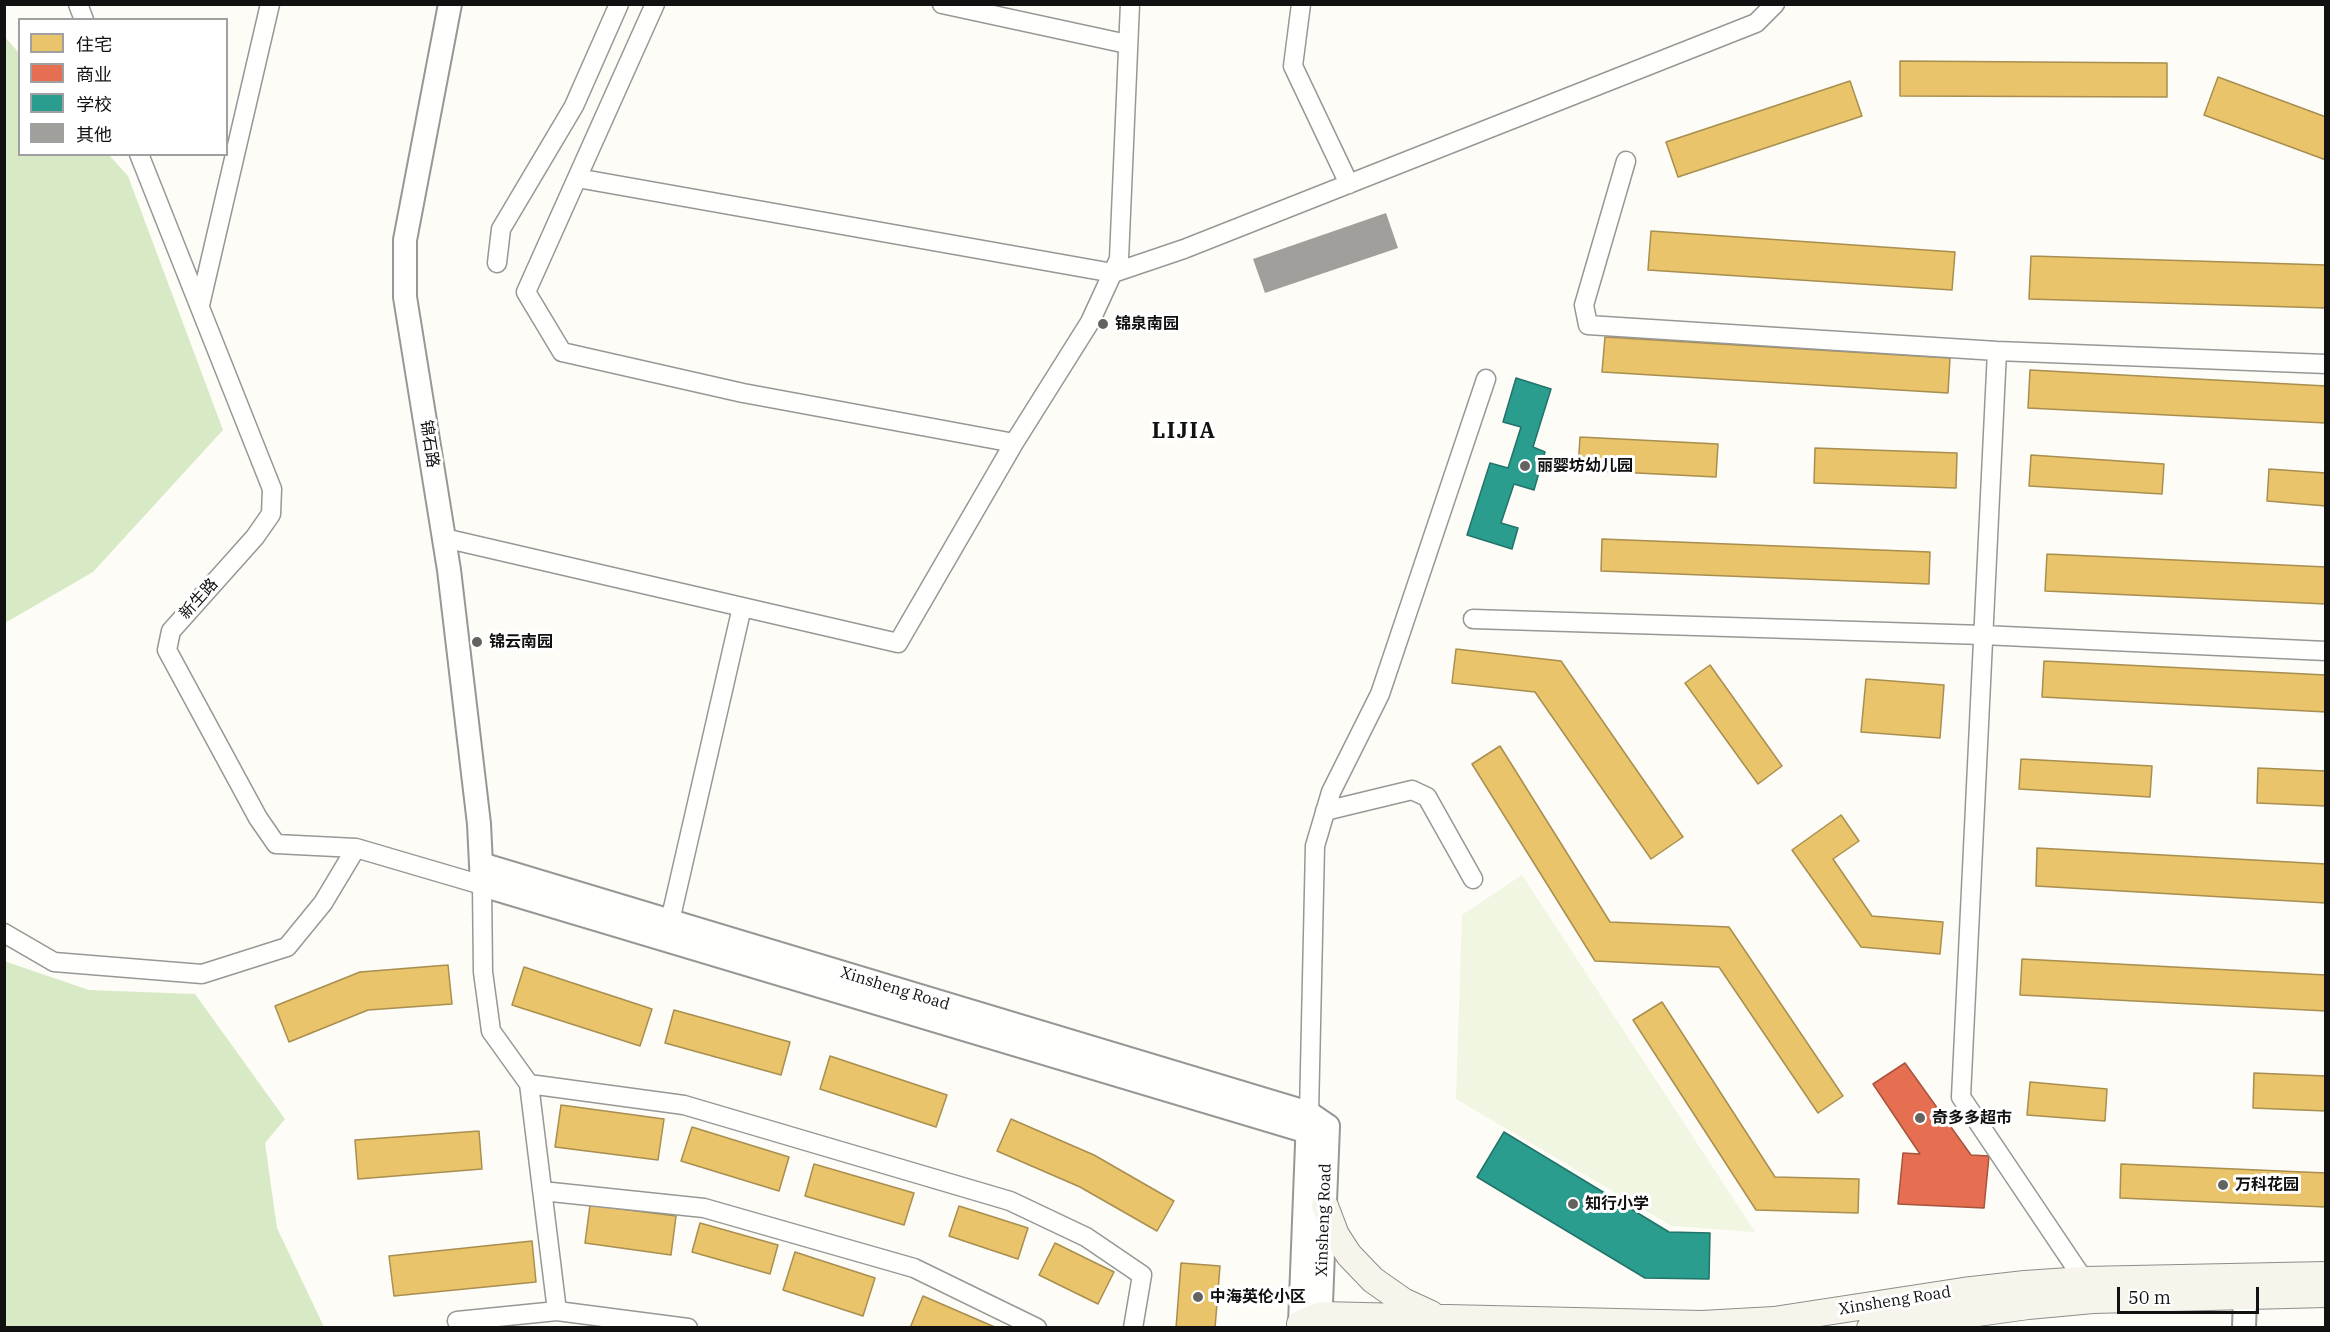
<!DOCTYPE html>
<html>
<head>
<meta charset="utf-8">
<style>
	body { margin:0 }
	#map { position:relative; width:2330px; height:1332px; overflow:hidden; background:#fdfcf7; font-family:"IBM Plex Serif","Noto Sans SC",serif }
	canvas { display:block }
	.frame { position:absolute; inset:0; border:6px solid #111; pointer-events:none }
	.legend { position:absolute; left:18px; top:18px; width:210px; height:138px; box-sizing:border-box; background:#fff; border:2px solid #a0a0a0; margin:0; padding:8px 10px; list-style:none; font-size:18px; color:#111 }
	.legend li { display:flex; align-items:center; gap:12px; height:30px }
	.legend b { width:30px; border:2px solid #a0a0a0 }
	.scale { position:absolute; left:2117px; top:1287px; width:142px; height:27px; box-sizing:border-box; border:3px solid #111; border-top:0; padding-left:8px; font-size:18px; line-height:21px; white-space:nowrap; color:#111; -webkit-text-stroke:4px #fff; paint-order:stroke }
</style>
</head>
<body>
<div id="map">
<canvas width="2330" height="1332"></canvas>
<div class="frame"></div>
<ul class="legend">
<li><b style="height:16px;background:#e9c46a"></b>住宅</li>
<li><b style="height:16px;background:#e76f51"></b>商业</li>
<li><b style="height:16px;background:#2a9d8f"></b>学校</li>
<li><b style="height:16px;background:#a19f9c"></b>其他</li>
</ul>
<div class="scale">50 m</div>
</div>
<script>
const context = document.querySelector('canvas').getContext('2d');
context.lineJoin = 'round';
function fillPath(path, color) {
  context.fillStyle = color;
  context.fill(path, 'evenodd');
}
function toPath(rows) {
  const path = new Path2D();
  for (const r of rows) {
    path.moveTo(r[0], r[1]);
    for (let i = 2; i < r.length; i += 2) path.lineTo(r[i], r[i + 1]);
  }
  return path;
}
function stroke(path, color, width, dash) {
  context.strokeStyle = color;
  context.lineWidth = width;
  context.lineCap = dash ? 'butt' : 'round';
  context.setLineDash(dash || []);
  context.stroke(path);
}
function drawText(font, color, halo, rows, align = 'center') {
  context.font = font + ' "IBM Plex Serif","Noto Sans SC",serif';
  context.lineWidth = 6;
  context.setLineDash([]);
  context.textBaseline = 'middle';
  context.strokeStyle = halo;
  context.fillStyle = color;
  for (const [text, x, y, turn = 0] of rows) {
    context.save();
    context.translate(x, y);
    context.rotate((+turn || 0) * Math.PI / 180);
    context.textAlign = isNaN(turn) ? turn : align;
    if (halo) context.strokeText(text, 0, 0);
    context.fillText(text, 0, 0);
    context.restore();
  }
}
const forest = toPath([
	[4,36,19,53,20,154,109,155,128,176,223,430,93,572,5,623],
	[4,961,89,990,195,994,285,1119,265,1143,277,1228,324,1327,5,1327]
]);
const pitch = toPath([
	[1522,875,1755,1232,1672,1226,1456,1099,1462,915]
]);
const homes = toPath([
	[1900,61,2167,63,2167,97,1900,96,1900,61],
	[2218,77,2326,117,2326,160,2204,115,2218,77],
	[1850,81,1862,116,1678,177,1666,142,1850,81],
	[1651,231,1955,252,1952,290,1648,270,1651,231],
	[2031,256,2326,265,2326,308,2029,299,2031,256],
	[1605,337,1950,358,1948,393,1602,372,1605,337],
	[2030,370,2326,386,2326,423,2028,408,2030,370],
	[1580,437,1718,444,1716,477,1578,470,1580,437],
	[1815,448,1957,453,1956,488,1814,483,1815,448],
	[2031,455,2164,464,2162,494,2029,486,2031,455],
	[2269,469,2326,473,2326,506,2267,501,2269,469],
	[1602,539,1930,552,1929,584,1601,571,1602,539],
	[2047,554,2326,567,2326,604,2045,591,2047,554],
	[1456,649,1561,661,1683,837,1651,859,1535,692,1452,683,1456,649],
	[2044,661,2326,675,2326,712,2042,697,2044,661],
	[1710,665,1782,766,1758,784,1685,683,1710,665],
	[1866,679,1944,685,1940,738,1861,732,1866,679],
	[1500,746,1610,922,1729,927,1843,1096,1818,1113,1719,967,1595,961,1472,764,1500,746],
	[2021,759,2152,766,2150,797,2019,789,2021,759],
	[2258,768,2326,771,2326,806,2257,803,2258,768],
	[1841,815,1859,841,1833,859,1872,916,1943,922,1940,954,1861,947,1792,850,1841,815],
	[2037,848,2326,864,2326,903,2036,886,2037,848],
	[2022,959,2326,975,2326,1011,2020,995,2022,959],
	[448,965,452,1004,368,1010,289,1042,275,1006,360,972,448,965],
	[524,967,652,1009,640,1046,512,1005,524,967],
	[1662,1002,1775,1177,1859,1179,1858,1213,1756,1210,1633,1020,1662,1002],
	[674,1010,790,1042,781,1075,665,1043,674,1010],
	[830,1056,947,1095,936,1127,820,1089,830,1056],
	[2254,1073,2326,1076,2326,1111,2253,1108,2254,1073],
	[2030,1082,2107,1089,2105,1121,2027,1115,2030,1082],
	[561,1105,664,1119,658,1160,555,1147,561,1105],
	[1011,1119,1094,1155,1174,1201,1157,1231,1080,1187,997,1151,1011,1119],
	[692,1127,789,1157,779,1191,681,1161,692,1127],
	[479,1131,482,1169,358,1179,355,1140,479,1131],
	[814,1164,914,1193,904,1225,805,1196,814,1164],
	[2121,1164,2326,1173,2326,1207,2120,1198,2121,1164],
	[590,1205,676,1216,671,1255,585,1243,590,1205],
	[959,1206,1028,1228,1018,1259,949,1236,959,1206],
	[700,1223,778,1245,770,1274,692,1252,700,1223],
	[532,1241,536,1282,394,1296,389,1256,532,1241],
	[1055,1243,1114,1272,1098,1304,1039,1275,1055,1243],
	[795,1252,875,1278,863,1316,783,1290,795,1252],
	[1181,1263,1220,1266,1215,1328,1176,1328,1181,1263],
	[923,1296,997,1328,910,1328,923,1296]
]);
const shops = toPath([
	[1905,1063,1971,1155,1989,1156,1984,1208,1898,1204,1903,1153,1920,1154,1873,1084,1905,1063]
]);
const schools = toPath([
	[1516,378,1551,389,1533,447,1545,452,1534,490,1514,484,1501,523,1518,528,1512,549,1467,535,1490,463,1508,468,1521,427,1503,422,1516,378],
	[1504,1132,1669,1232,1710,1233,1709,1279,1645,1278,1477,1177,1504,1132]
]);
const building = toPath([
	[1386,213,1398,248,1265,293,1253,259]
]);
const minor = toPath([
	[78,4,84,20],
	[655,4,526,292,562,352,743,393,1014,443],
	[942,4,1127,44],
	[1301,4,1293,66,1349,184],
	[139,154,272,489,271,514,255,537,171,631,167,650,258,818,276,844,356,848,482,885,483,972,491,1031,529,1084,684,1105,1010,1201,1086,1237,1142,1275,1133,1328],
	[1626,161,1584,305,1588,325,1997,351,2326,364],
	[577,178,1113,273,1184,249,1756,23,1775,4],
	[497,263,501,229,574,106,619,4],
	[200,305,270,4],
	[1997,351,1961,1097,2084,1280],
	[444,538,898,643,1014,443,1090,322,1119,259,1130,4],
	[1473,619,1983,635,2326,651],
	[1325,811,1412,790,1427,797,1473,879],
	[670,921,742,607],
	[4,933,54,962,202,974,287,947,323,903,356,848],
	[529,1084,557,1311],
	[1309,1113,1315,846,1331,792,1380,694,1486,379],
	[542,1191,704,1208,914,1268,1037,1328],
	[457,1321,557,1311,688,1328]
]);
const tertiary = toPath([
	[450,4,405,240,405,297,449,570,479,824,482,885,1308,1132,1328,1126],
	[481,864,1309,1113,1328,1126],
	[1300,1324,1308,1119],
	[1320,1328,1328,1126],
	[2244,1328,2245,1297]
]);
const secondary = toPath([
	[1325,1206,1336,1235,1349,1255,1373,1280,1403,1301,1431,1314],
	[1300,1324,1321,1315,1702,1324,1774,1320,1963,1291,2025,1284,2084,1280,2326,1275],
	[1870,1328,2028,1306,2093,1300,2326,1294]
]);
const markers = [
	[1103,324,6,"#646362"],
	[1525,466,6,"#646362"],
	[477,642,6,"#646362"],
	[1920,1118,6,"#646362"],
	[2223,1185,6,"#646362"],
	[1573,1204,6,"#646362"],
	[1198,1297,6,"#646362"]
];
const poiNames = [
	["锦泉南园",1115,324],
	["丽婴坊幼儿园",1537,466],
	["锦云南园",489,642],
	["奇多多超市",1932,1118],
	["万科花园",2235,1185],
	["知行小学",1585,1204],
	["中海英伦小区",1210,1297]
];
const streetNames = [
	["锦石路",429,444,81],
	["新生路",199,599,-48],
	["Xinsheng Road",895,989,17],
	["Xinsheng Road",1324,1220,-88],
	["Xinsheng Road",1895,1301,-9]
];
const districtNames = [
	["LIJIA",1184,432]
];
fillPath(forest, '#d8eac5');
fillPath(pitch, '#f0f6e1');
fillPath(homes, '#e9c46a');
stroke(homes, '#a88e4f', 1.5);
fillPath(shops, '#e76f51');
stroke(shops, '#a7533e', 1.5);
fillPath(schools, '#2a9d8f');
stroke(schools, '#227369', 1.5);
fillPath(building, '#a19f9c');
stroke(minor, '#979795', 21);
stroke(tertiary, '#979795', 26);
stroke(secondary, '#8e8d8b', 28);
stroke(minor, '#fffffe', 18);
stroke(tertiary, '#fffffe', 22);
stroke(secondary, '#f6f4eb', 26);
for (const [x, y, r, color] of markers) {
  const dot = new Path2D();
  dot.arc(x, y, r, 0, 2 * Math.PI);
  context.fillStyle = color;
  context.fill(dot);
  stroke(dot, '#fff', 2);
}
drawText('bold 16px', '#111', '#fff', poiNames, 'left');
drawText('16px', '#111', '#fff', streetNames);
context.letterSpacing = '1.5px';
drawText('bold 22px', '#111', '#fff', districtNames);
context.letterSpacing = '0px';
</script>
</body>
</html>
